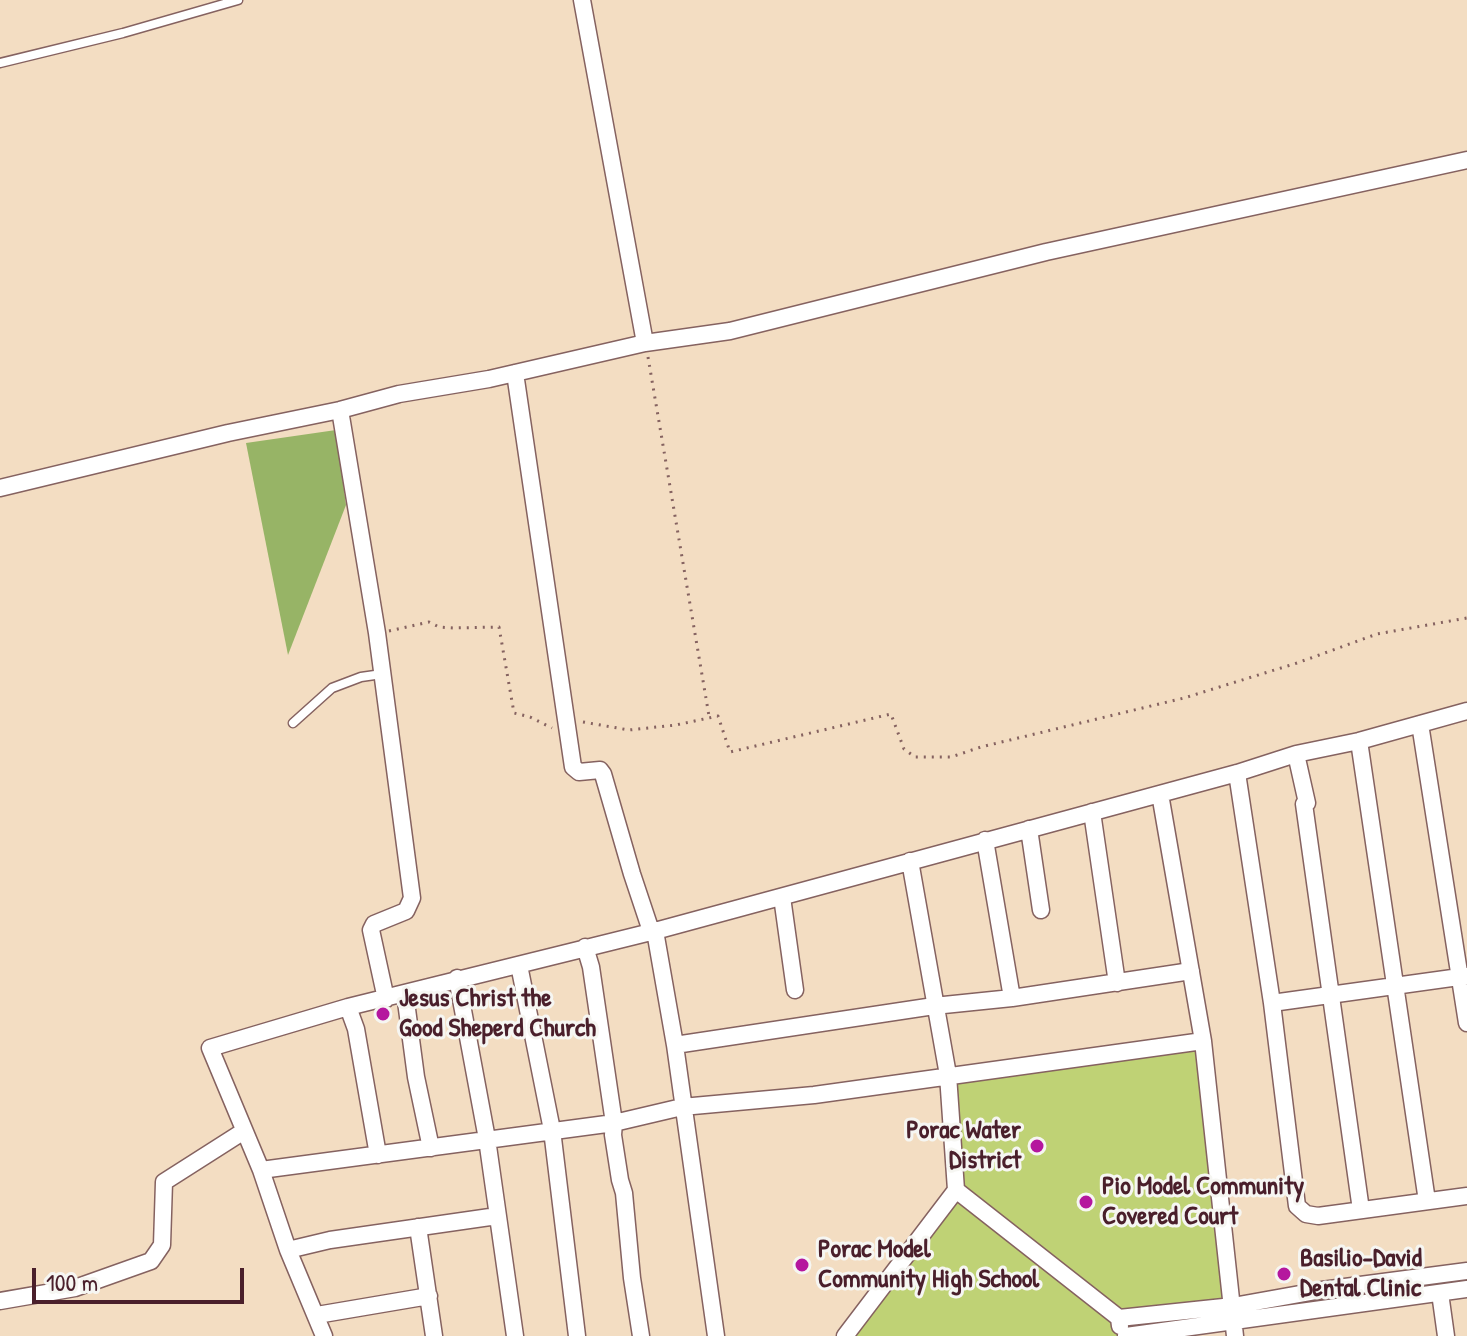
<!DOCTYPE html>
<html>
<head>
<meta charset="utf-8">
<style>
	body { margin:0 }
	#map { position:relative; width:1467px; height:1336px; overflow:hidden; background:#f3ddc2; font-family:"Patrick Hand",sans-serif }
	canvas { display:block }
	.scale { position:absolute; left:32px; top:1268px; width:212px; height:36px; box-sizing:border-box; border:4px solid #4a1f2b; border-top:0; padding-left:10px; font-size:24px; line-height:28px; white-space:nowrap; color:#4a1f2b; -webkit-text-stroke:6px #f6f6f2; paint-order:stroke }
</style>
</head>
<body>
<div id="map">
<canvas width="1467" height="1336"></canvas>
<div class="scale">100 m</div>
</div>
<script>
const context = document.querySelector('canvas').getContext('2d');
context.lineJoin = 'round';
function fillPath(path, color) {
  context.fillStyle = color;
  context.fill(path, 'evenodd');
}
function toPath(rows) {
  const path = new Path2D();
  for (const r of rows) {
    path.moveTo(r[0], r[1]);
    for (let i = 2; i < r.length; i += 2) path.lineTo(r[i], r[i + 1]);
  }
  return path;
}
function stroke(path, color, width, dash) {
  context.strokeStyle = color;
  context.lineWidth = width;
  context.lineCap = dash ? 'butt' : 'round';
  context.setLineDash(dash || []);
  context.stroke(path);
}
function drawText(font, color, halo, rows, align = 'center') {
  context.font = font + ' "Patrick Hand",sans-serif';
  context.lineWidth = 6;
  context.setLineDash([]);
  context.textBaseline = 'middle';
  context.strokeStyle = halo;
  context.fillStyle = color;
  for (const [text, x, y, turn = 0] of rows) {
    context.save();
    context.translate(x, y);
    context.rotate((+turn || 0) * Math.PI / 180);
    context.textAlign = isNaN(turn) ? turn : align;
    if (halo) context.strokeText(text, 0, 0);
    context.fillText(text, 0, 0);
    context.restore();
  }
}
const green = toPath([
	[1203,1041,1233,1306,1119,1318,1122,1336,845,1336,956,1190,948,1075]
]);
const forest = toPath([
	[336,430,346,505,288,655,246,443]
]);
const path = toPath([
	[648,357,709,716],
	[389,631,429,622,439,627,453,628,499,627,514,713,530,717,552,728],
	[583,722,629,730,676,725,718,716,730,752,891,714,904,749,915,757,951,757,981,747,1184,698,1297,663,1377,634,1467,618]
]);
const service = toPath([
	[0,63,123,33,238,0],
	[293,723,332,688,361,677,382,674]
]);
const minor = toPath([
	[582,0,645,343],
	[515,373,573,767,579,772,600,770,603,774,632,874,651,931],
	[340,410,377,633,412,898,406,911,374,924,371,930,386,999],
	[0,488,228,433,340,410,399,394,489,379,645,343,730,331,1046,252,1467,160],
	[1420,724,1467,1023],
	[1359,741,1427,1201],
	[1296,754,1307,803,1304,804,1361,1210],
	[1237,773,1272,1003,1297,1206,1306,1214,1318,1216,1467,1196],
	[1160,794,1203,1041,1235,1336],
	[1092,812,1117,983],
	[1029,829,1041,910],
	[985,840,1012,998],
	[782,897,795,990],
	[655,931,675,1045,716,1336],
	[585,947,591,967,614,1123,613,1135,620,1180,624,1193,632,1278,641,1336],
	[519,965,552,1130,577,1336],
	[457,978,487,1139,515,1336],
	[405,994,416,1077,431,1148],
	[1272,1003,1467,976],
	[348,1007,356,1029,378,1155],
	[675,1045,934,1006,1012,998,1191,971],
	[261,1170,614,1123,682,1107,814,1095,1203,1041],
	[956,1190,1119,1318,1120,1326],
	[418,1227,434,1336],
	[288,1250,330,1240,497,1216],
	[1440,1293,1446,1336],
	[0,1301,75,1288,151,1261,162,1245,164,1182,244,1131],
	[317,1315,429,1296],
	[1119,1318,1233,1306,1322,1290,1467,1271],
	[324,1336,288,1250,261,1170,210,1048,348,1007,655,931,1237,773,1296,754,1359,741,1467,711],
	[845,1336,956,1190,948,1075,910,861],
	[1126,1336,1467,1289]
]);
const markers = [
	[383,1014,8,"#b5179e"],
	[1037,1146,8,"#b5179e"],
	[1086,1202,8,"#b5179e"],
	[802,1265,8,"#b5179e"],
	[1284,1274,8,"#b5179e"]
];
const poiNames = [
	["Jesus Christ the",399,999],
	["Good Sheperd Church",399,1029],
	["Porac Water",1021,1131,"right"],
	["District",1021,1161,"right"],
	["Pio Model Community",1102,1187],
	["Covered Court",1102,1217],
	["Porac Model",818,1250],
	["Community High School",818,1280],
	["Basilio-David",1300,1259],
	["Dental Clinic",1300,1289]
];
fillPath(green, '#bfd275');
fillPath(forest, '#97b466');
stroke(service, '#856260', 11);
stroke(minor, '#856260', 19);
stroke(path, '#856260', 3, [2, 6]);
stroke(service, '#fff', 8);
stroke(minor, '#fff', 16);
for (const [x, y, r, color] of markers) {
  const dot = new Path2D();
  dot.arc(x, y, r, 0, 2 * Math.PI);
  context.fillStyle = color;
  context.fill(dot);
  stroke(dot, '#f6f6f2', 3);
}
drawText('bold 26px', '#4a1f2b', '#f6f6f2', poiNames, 'left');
</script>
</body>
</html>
